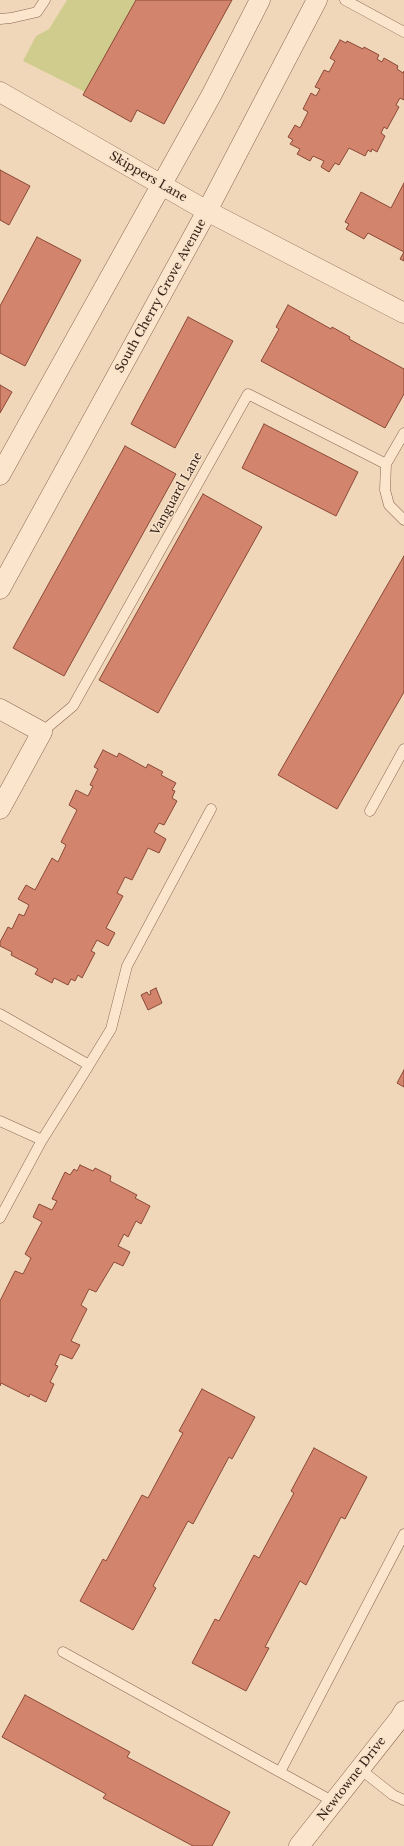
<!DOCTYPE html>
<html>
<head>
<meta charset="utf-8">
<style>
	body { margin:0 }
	canvas { display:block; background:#f1d7b9 }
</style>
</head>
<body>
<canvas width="404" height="1846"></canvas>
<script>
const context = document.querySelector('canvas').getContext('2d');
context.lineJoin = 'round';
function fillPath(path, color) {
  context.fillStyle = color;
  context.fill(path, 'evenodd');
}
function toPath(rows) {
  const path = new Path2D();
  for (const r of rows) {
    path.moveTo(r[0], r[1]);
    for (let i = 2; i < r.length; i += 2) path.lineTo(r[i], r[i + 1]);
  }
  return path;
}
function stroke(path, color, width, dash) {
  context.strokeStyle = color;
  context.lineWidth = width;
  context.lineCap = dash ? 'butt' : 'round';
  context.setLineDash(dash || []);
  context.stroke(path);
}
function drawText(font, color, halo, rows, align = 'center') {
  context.font = font + ' "Libre Baskerville",serif';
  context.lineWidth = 3;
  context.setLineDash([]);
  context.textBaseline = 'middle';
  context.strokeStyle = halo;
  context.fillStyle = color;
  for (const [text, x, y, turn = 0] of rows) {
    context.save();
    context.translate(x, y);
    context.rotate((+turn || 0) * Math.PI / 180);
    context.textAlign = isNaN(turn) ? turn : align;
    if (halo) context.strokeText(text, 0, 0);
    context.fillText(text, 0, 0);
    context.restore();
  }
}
const green = toPath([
	[67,0,136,0,85,92,23,61,36,36,49,29]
]);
const building = toPath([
	[136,0,232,0,164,124,137,110,131,122,83,95,136,0],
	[340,40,346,43,347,41,363,49,364,47,379,55,377,59,382,62,384,58,398,66,397,69,403,73,404,71,404,100,400,98,396,105,399,107,387,129,384,127,381,133,385,136,377,152,372,149,371,152,368,150,365,156,349,148,339,165,335,163,329,172,321,167,324,161,313,156,310,161,297,154,300,149,290,144,293,140,288,137,295,125,300,128,308,112,303,109,311,93,316,96,320,89,315,87,324,70,329,72,335,61,330,58,340,40],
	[0,170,30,186,9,225,0,220,0,170],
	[404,183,404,261,400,259,404,252,368,233,364,239,346,229,349,224,345,222,361,192,391,208,404,183],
	[37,237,81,260,25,366,0,353,0,306,37,237],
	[288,305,331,329,332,327,350,337,349,339,404,369,404,394,385,428,261,361,279,329,276,327,288,305],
	[188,317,233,341,175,448,131,424,188,317],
	[0,385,12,392,0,413,0,385],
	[264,424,358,472,336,516,242,468,264,424],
	[125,446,176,474,64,676,13,648,125,446],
	[203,494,262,527,158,713,99,680,203,494],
	[404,556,404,692,337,809,278,775,404,556],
	[103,750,117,757,119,753,146,768,148,764,163,772,161,775,176,783,172,790,175,791,172,798,177,801,164,825,159,823,154,832,166,839,159,853,148,848,132,880,125,877,117,893,123,896,106,928,115,933,108,946,97,940,91,951,95,953,82,978,78,975,75,981,71,979,68,985,54,978,52,983,35,974,38,969,11,955,12,952,0,946,0,942,8,927,12,929,19,914,24,916,29,905,18,899,26,885,35,890,52,858,58,862,66,845,61,842,77,810,69,805,76,790,88,796,93,786,90,785,98,769,94,767,103,750],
	[156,988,162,1003,148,1010,141,995,147,992,149,995,151,994,150,991,156,988],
	[404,1070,404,1087,397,1083,404,1070],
	[80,1165,93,1171,95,1168,111,1176,110,1181,137,1195,135,1198,150,1206,141,1224,136,1221,128,1237,124,1234,118,1246,130,1252,123,1266,114,1262,96,1292,89,1289,81,1305,87,1309,71,1341,80,1345,72,1359,60,1354,55,1365,58,1366,50,1382,54,1384,46,1402,30,1394,29,1397,1,1383,0,1386,0,1301,15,1271,23,1274,31,1258,25,1254,42,1222,33,1217,39,1204,52,1210,57,1201,52,1199,65,1172,70,1175,74,1169,77,1171,80,1165],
	[202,1389,255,1417,232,1459,229,1457,193,1524,188,1521,153,1586,156,1588,133,1630,80,1601,103,1559,106,1561,142,1495,148,1498,183,1433,179,1431,202,1389],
	[314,1448,367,1477,345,1519,341,1517,306,1585,300,1581,265,1647,269,1648,246,1691,192,1663,215,1619,219,1621,254,1555,259,1558,294,1493,291,1491,314,1448],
	[25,1695,130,1752,127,1757,230,1812,212,1846,193,1846,103,1798,106,1794,2,1737,25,1695]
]);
const service = toPath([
	[345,0,404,32],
	[0,19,11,18,37,12,45,0],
	[386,464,404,433],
	[42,732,73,706,248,394,386,464,385,490,389,505,404,520],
	[370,811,404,749],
	[0,1014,89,1065,42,1140,0,1218],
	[89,1065,111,1029,127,966,211,809],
	[0,1121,42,1140],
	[63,1652,334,1802],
	[360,1769,393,1795,404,1800],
	[280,1772,404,1534]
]);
const minor = toPath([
	[0,92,207,211,404,313],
	[0,475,212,94,260,0],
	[0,589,207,211,317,0],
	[0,709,42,732,0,809],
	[299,1846,400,1718,404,1711]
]);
const streetNames = [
	["Skippers Lane",148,177,30],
	["South Cherry Grove Avenue",161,296,-61],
	["Vanguard Lane",177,494,-61],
	["Newtowne Drive",352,1779,-52]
];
fillPath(green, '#d0cc8d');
fillPath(building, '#d3846c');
stroke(building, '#8a4937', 1);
stroke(service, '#896653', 11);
stroke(minor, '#896653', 21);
stroke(service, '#fce5cd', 10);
stroke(minor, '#fce5cd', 20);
drawText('12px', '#362219', '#f8e2c9', streetNames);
</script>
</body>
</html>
